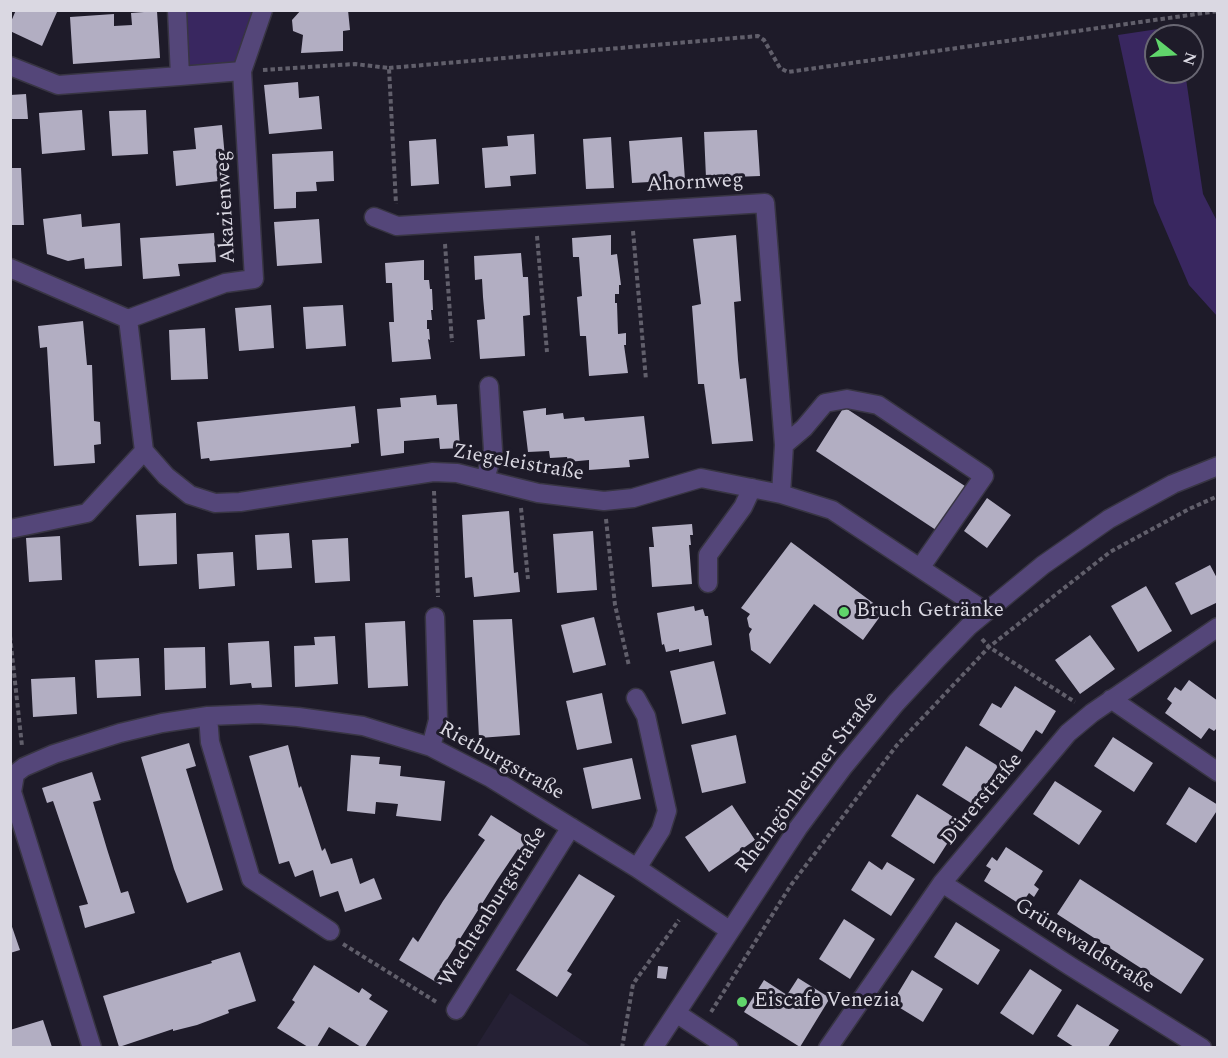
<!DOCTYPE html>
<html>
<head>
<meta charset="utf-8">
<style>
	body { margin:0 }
	#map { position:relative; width:1228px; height:1058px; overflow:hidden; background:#1e1b29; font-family:Spectral,serif }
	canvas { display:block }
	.frame { position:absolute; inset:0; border:12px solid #dad8e2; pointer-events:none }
	.north { position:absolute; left:1144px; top:24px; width:60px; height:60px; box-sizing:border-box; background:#1e1b29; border:2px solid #696773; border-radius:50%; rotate:107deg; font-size:16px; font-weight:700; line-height:24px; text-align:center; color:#dad8e2 }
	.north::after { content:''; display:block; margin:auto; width:21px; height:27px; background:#60d56b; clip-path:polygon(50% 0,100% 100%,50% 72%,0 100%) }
</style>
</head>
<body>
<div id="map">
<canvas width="1228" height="1058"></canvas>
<div class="frame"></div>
<div class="north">N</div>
</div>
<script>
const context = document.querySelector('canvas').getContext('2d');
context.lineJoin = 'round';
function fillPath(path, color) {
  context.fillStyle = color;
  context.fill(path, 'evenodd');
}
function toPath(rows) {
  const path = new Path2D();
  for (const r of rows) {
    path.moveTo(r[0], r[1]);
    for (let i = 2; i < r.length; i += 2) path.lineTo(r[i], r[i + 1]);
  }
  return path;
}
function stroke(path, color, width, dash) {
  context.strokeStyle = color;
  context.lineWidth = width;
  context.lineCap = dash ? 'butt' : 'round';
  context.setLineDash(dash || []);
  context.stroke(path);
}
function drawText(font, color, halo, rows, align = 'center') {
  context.font = font + ' Spectral,serif';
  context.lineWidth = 6;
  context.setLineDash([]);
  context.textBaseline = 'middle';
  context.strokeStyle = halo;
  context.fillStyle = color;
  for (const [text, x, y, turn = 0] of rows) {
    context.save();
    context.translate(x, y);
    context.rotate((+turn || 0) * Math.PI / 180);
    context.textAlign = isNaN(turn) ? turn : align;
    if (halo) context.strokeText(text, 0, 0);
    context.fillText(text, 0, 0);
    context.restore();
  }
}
const built = toPath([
	[510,993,592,1047,476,1047]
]);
const green = toPath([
	[186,11,251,11,253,30,238,70,185,71],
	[1178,26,1179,36,1156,36,1156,72,1185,72,1203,194,1217,221,1217,316,1189,285,1154,203,1118,35]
]);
const building = toPath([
	[16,10,53,10,57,12,42,46,10,31,10,24],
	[301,10,348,10,350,30,343,31,343,51,301,53,303,35,293,31,292,20],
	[157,11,160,58,73,64,70,17,114,14,114,26,132,25,131,13],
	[298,82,299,98,319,96,322,129,269,134,264,85],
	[26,94,28,119,10,119,10,95],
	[82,110,85,150,42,154,39,113],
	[146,110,148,154,112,156,109,111],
	[222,125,227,180,176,186,173,151,196,149,194,128],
	[757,130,760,176,706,178,704,132],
	[534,134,536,174,510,176,511,186,485,188,482,148,508,146,507,136],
	[611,137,614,188,586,189,583,139],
	[682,137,685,180,632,183,629,141],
	[436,139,439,184,411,186,409,141],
	[333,151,334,181,316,182,317,191,296,192,296,208,274,209,272,154],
	[10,168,21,168,24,225,10,225],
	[81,214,82,227,120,223,122,266,85,269,84,258,68,261,47,254,43,219],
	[319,219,322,263,277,266,274,222],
	[214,233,216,262,178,264,180,276,143,279,140,238],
	[611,235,611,255,617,254,621,285,619,285,619,294,615,294,615,303,617,303,618,334,626,333,626,345,624,345,628,373,589,376,586,336,580,336,577,297,582,296,579,257,573,257,572,238],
	[736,235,741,301,734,302,738,360,740,379,746,378,753,441,712,444,704,384,698,384,692,306,701,304,693,239],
	[521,253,523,277,528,277,530,315,523,316,525,356,480,359,477,320,485,319,483,297,482,279,475,280,474,256],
	[424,260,424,280,429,280,430,289,432,289,433,310,431,310,432,320,427,320,427,329,429,329,430,340,428,339,431,359,392,362,389,322,394,322,392,283,386,283,385,263],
	[271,305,274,348,239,351,235,308],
	[343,305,346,346,306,349,303,307],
	[83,321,87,365,92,365,94,421,100,422,101,444,94,445,95,463,54,466,47,347,40,348,38,326],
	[205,328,208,379,171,380,169,330],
	[436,395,437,405,457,404,460,448,440,449,439,438,404,441,404,453,381,456,377,409,401,407,400,398],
	[355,406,359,443,351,444,351,447,210,461,209,458,201,459,197,422],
	[844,407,968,488,939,532,816,451],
	[546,408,546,415,563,413,564,419,584,417,585,421,644,416,649,458,629,460,630,467,589,470,589,460,568,462,567,457,550,458,549,451,528,452,523,411],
	[987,498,1011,515,987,548,964,531],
	[509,511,514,573,518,572,520,592,474,597,472,577,465,578,462,515],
	[176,513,177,564,139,566,136,515],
	[692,524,693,535,690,535,691,545,689,545,692,584,652,587,649,547,654,547,652,527],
	[593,531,597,590,557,593,553,534],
	[289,533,292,568,257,570,255,535],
	[60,536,62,580,29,582,26,538],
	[348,538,350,581,315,583,312,540],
	[791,542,884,611,863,640,814,604,770,664,751,650,749,634,752,629,749,627,747,618,750,614,741,608],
	[233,552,235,586,199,589,197,554],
	[1210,565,1218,580,1218,602,1191,615,1175,583],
	[1146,586,1172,631,1138,652,1111,606],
	[694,606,695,611,703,609,705,616,708,616,712,645,679,652,679,649,666,652,664,644,662,645,657,613],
	[594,617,606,665,573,673,561,625],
	[512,619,520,735,479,738,473,620],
	[405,621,408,686,368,688,365,623],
	[1090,635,1115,669,1080,694,1055,660],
	[335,636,338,684,295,687,294,646,315,645,314,637],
	[269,641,272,687,252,688,251,683,230,685,228,643],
	[205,647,206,688,165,690,164,648],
	[139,658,141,696,97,698,95,660],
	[714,661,726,714,682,724,670,671],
	[75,677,77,714,33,717,31,679],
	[1189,680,1218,701,1218,727,1214,731,1209,728,1201,739,1165,713,1172,703,1167,699,1175,687,1181,691],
	[1015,686,1056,711,1042,734,1036,730,1022,752,979,725,992,703,1001,708],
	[602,693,612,743,577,750,566,701],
	[736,735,746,783,702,793,691,745],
	[1113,737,1153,763,1134,792,1094,766],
	[189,743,196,766,186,769,223,890,187,903,174,869,141,757],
	[288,745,299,788,301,786,322,851,325,848,331,864,352,858,360,884,374,878,382,899,345,912,338,891,320,897,313,870,295,877,289,861,279,864,249,756],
	[966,746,998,766,974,805,942,785],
	[351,755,380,757,379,764,401,766,400,776,445,781,441,821,396,816,398,804,376,802,375,814,347,811],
	[632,758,641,799,592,809,583,768],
	[92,772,101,800,93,802,107,849,121,893,128,891,135,913,85,928,79,906,88,904,53,801,47,803,42,788],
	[1055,781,1102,811,1079,845,1033,814],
	[1189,787,1218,805,1218,809,1196,843,1166,824],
	[917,794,961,822,934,864,891,836],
	[732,805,755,840,709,872,685,837],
	[491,815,532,841,524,853,518,849,497,880,441,969,448,973,441,985,399,960,413,937,418,942,443,901,485,840,478,835],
	[1006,847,1043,871,1034,885,1039,889,1034,897,1029,893,1021,905,984,881,991,869,986,866,992,857,997,861],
	[869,861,882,870,887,862,915,879,891,916,851,890],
	[579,874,615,896,567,971,572,974,557,997,516,970],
	[1080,879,1204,959,1181,994,1057,914],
	[844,919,875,939,850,979,819,959],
	[10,921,20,950,10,953],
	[956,922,1000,950,978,985,934,957],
	[240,952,256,1001,228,1010,229,1013,197,1025,173,1031,173,1029,119,1047,103,996,212,963,211,961],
	[314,965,359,993,362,988,372,995,369,999,388,1011,365,1047,361,1047,329,1027,317,1047,308,1047,277,1028,295,1002,292,1000],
	[658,966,668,967,666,979,657,978],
	[1030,969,1062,990,1033,1035,1000,1013],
	[912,970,943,989,923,1022,892,1003],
	[798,978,830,998,800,1047,744,1012,764,980,787,995],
	[1077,1004,1119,1030,1108,1047,1074,1047,1057,1036],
	[43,1020,52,1047,10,1047,10,1030]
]);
const path = toPath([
	[389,68,758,36,764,40,780,68,788,72,1218,11],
	[263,70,355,64,389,68,396,204],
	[633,231,646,380],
	[537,236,547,352],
	[445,244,452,342],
	[434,491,438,597],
	[521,508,528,579],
	[606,519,615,605,629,666],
	[10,636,22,746],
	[982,639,989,647,1075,702],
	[343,944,438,1003],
	[711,1012,791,885,897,745,989,647,1110,552,1189,509,1218,496],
	[622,1048,633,984,679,920]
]);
const minor = toPath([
	[177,10,180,76,242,71],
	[10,66,58,85,180,76],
	[374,217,397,226,765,203,784,445,781,494],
	[10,268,128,319,144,451,166,476,190,495,215,503,240,502,433,472,457,473,538,493,604,501,633,498,701,478,781,494,832,510,985,611],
	[128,319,225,283,254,279,242,71,263,10],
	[784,445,804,428,825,403,847,399,878,405,984,476,920,568],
	[485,480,493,450,489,386],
	[10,529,87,513,144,451],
	[708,583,708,555,743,507,752,488],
	[636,698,646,716,667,811,661,830,637,868],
	[1111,699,1218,772],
	[208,716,210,742,251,879,330,931],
	[431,747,438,720,435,617],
	[942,883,1070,966,1202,1048],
	[456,1010,571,827],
	[676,1013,729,1048],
	[92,1048,12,792,15,774,24,767,54,754,120,733,162,723,208,716,259,714,298,717,363,726,431,747,491,778,637,868,729,930],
	[653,1048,798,828,844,766,896,703,936,660,969,626,1043,565,1109,519,1173,484,1218,466],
	[828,1048,942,883,1068,733,1092,713,1218,627]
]);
const markers = [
	[844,612,6,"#60d56b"],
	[742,1002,6,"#60d56b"]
];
const streetNames = [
	["Ahornweg",695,184,-3],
	["Akazienweg",227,207,-93],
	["Ziegeleistraße",518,464,10],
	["Rietburgstraße",501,762,29],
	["Rheingönheimer Straße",808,783,-53],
	["Dürerstraße",983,800,-50],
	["Wachtenburgstraße",494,907,-58],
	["Grünewaldstraße",1084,947,32]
];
const poiNames = [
	["Bruch Getränke",856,612],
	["Eiscafe Venezia",754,1002]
];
fillPath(built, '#252034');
fillPath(green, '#392760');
fillPath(building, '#b2aec2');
stroke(minor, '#383543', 21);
stroke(path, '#615f6b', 4, [4.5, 3]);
stroke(minor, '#544679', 18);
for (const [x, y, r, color] of markers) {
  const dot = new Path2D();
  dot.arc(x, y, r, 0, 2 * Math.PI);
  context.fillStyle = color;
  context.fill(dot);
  stroke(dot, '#1e1b29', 2);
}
drawText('21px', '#dad8e2', '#1e1b29', streetNames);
drawText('21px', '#dad8e2', '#1e1b29', poiNames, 'left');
</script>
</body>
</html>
